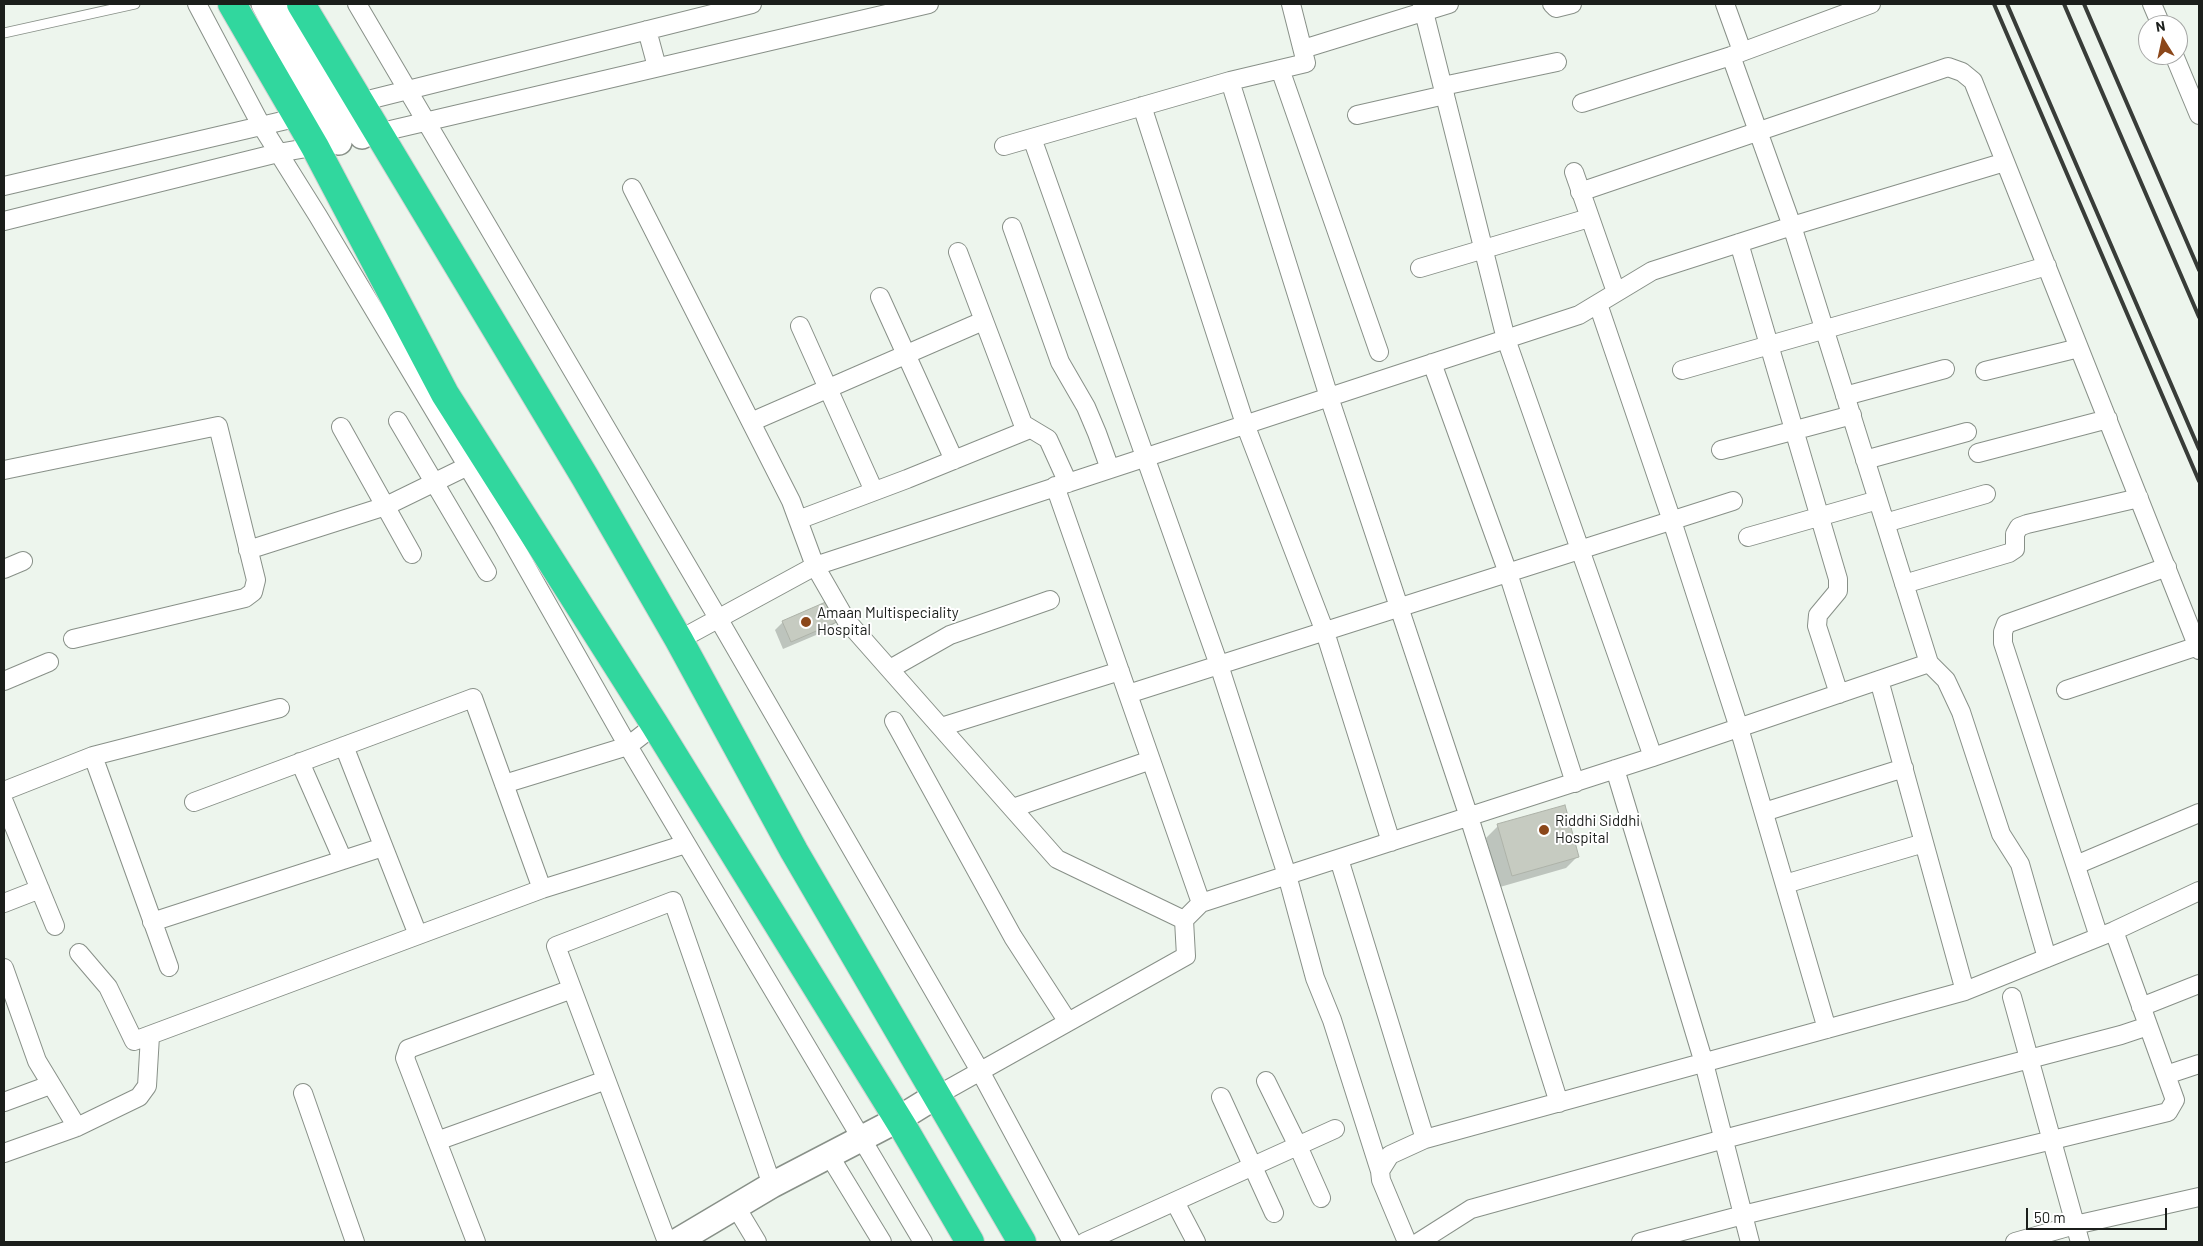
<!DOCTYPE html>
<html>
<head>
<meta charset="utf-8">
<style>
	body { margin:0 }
	#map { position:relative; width:2203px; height:1246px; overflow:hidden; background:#edf5ed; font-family:Barlow,sans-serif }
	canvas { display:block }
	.frame { position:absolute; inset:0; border:5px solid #1b1e1b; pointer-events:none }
	.north { position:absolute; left:2138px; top:15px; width:50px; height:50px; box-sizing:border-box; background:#fff; border:1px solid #a4a5a4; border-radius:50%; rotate:350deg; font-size:14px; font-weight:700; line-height:20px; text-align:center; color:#1b1e1b }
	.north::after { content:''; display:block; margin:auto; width:18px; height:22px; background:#8b471a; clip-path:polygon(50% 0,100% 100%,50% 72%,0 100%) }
	.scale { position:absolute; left:2026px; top:1208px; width:141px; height:22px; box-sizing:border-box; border:2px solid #1b1e1b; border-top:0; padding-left:6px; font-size:15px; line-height:18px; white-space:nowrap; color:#1b1e1b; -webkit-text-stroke:4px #fff; paint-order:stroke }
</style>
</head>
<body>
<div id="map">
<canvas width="2203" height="1246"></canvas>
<div class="frame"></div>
<div class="north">N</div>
<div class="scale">50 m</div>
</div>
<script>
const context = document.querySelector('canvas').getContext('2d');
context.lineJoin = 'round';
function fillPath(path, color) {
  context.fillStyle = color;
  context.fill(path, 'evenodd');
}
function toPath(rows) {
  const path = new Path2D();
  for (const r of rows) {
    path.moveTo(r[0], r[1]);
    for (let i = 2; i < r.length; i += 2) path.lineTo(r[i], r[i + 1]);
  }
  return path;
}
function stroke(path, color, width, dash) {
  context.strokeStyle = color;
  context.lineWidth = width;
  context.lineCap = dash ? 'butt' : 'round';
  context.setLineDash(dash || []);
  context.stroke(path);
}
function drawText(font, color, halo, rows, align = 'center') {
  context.font = font + ' Barlow,sans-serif';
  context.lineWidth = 4;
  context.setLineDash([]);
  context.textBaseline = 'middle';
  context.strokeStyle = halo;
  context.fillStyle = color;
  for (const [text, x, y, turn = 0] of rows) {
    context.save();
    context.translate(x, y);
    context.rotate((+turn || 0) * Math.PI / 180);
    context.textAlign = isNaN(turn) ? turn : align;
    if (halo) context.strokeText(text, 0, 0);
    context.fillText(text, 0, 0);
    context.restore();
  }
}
const shadow = toPath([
	[783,622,836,622,828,630,783,649,775,630],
	[1498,826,1578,856,1566,868,1500,887,1486,838]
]);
const building = toPath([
	[828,601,837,622,791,642,782,621,828,601],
	[1565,805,1579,857,1512,876,1497,824,1565,805]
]);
const lane = toPath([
	[4,33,135,4]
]);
const street = toPath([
	[197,4,261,125,318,216,502,524,628,746,923,1242],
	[357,4,718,618,980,1071,1072,1242],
	[1422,4,1506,339,1653,757],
	[1552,4,1556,8,1572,4],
	[1725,4,1742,51],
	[2152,4,2161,25],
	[647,30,657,67],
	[1303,49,1449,4],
	[2174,55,2199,115],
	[1280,69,1379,352],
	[1230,81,1329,397,1469,817,1559,1103],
	[1443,86,1557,62],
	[1582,103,1731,56,1871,4],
	[352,104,752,4],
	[1142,106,1245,424,1325,632,1391,842],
	[1357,115,1445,95],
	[369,135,929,4],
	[1032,138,1219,665,1287,875,1315,978,1332,1020,1380,1171],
	[1004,146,1230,81,1306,63,1291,4],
	[1574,172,1616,292],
	[4,186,308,115],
	[632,188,791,501,815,566,846,620,1057,859,1184,920],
	[1580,192,1948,67,1962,72,1973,81,2199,650],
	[4,221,278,153,324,145],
	[1012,227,1060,362,1086,407,1097,433,1110,469],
	[1739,243,1838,579,1838,591,1818,615,1817,626,1839,694],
	[958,252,1023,424,1048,439,1068,483],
	[1420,268,1589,218],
	[880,297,954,460],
	[1598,304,1672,521,1739,728,1827,1029],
	[800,326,874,491],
	[1432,363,1508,573,1575,783],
	[1682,370,2047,266],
	[1985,371,2079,348],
	[1845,396,1945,369],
	[398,421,487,572],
	[751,422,983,321],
	[341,427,412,554],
	[1721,450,1852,415],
	[1978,453,2108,419],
	[1865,460,1967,432],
	[4,470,218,426,256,580,253,592,245,598,73,639],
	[1055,486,1201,903],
	[798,520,907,479,1030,429],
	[1885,523,1986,494],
	[1748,537,1878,500],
	[248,550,386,506,468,466],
	[4,569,23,561],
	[1904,584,2009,553,2015,549,2015,534,2019,527,2027,524,2139,498],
	[679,640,815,566,1579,315,1652,271,1792,226,2005,162],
	[1929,663,1946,680,1961,712,2001,834,2020,864,2047,958],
	[890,669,950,635,1050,600],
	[1879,680,1965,991],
	[4,681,49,662],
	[2066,690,2198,646],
	[1128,694,1733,501],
	[894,721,1013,937,1068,1022],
	[941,727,1120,671],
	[344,746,418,935],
	[93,756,169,967],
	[1615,769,1704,1063,1750,1242],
	[504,784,628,746,655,725],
	[4,791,93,756,280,708],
	[4,802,55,926],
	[1013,808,1151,760],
	[1764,812,1904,768],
	[1339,859,1425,1139],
	[343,860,383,847],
	[2076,865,2199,813],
	[1785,884,1924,843],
	[542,889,686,844],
	[4,903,40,889],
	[152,922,343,860,300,762],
	[2099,937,2003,643,2003,632,2006,624,2167,567],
	[79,953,108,987,134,1041,542,889,473,698,194,802],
	[4,968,37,1061,77,1127],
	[2012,997,2080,1242],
	[2141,1007,2199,984],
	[2166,1075,2199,1064],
	[1266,1081,1298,1146,1321,1198],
	[303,1093,355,1242],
	[936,1096,1186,956,1184,920,1201,903,1653,757,1929,663,1792,226,1731,56],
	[1221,1097,1274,1213],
	[4,1102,50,1085],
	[437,1141,606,1080],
	[4,1153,77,1127,139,1097,147,1086,150,1036],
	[829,1155,882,1242],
	[1175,1202,1196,1242],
	[736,1207,757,1242],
	[476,1242,405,1058,408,1049,572,989],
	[667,1242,556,946,673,901,772,1185],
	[1085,1242,1335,1129],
	[1407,1242,1381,1180,1380,1171,1390,1155,1425,1139,1965,991,2114,931,2199,891],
	[1419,1242,1471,1209,1724,1139,2121,1035,2148,1026],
	[1641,1242,1743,1215,2168,1112,2175,1100,2114,931],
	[2015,1242,2075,1225,2199,1197]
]);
const secondary = toPath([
	[264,4,339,142],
	[284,4,362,136],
	[676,1242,772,1185,897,1120,936,1096]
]);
const highway = toPath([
	[232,4,315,147,445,394,655,725,903,1127,970,1242],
	[301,4,585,477,679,640,794,851,1022,1242]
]);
const rail = toPath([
	[1994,4,2199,481],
	[2007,4,2199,449],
	[2064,4,2199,317],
	[2084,4,2199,270]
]);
const markers = [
	[806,622,6,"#8b471a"],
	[1544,830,6,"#8b471a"]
];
const poiNames = [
	["Amaan Multispeciality",817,613],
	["Hospital",817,630],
	["Riddhi Siddhi",1555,821],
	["Hospital",1555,838]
];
fillPath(shadow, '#0003');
fillPath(building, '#c6cbc1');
stroke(building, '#adb2a8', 1);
stroke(lane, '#889088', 11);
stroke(street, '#889088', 20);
stroke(secondary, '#889088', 28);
stroke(highway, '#d1d2d1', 30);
stroke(lane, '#fff', 9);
stroke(street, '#fff', 18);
stroke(secondary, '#fff', 25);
stroke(highway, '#31d79e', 28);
stroke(rail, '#383c38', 4);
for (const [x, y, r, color] of markers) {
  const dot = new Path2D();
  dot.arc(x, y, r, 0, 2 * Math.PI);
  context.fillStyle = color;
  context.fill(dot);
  stroke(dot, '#fff', 2);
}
drawText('15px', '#1b1e1b', '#fff', poiNames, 'left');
</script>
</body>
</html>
